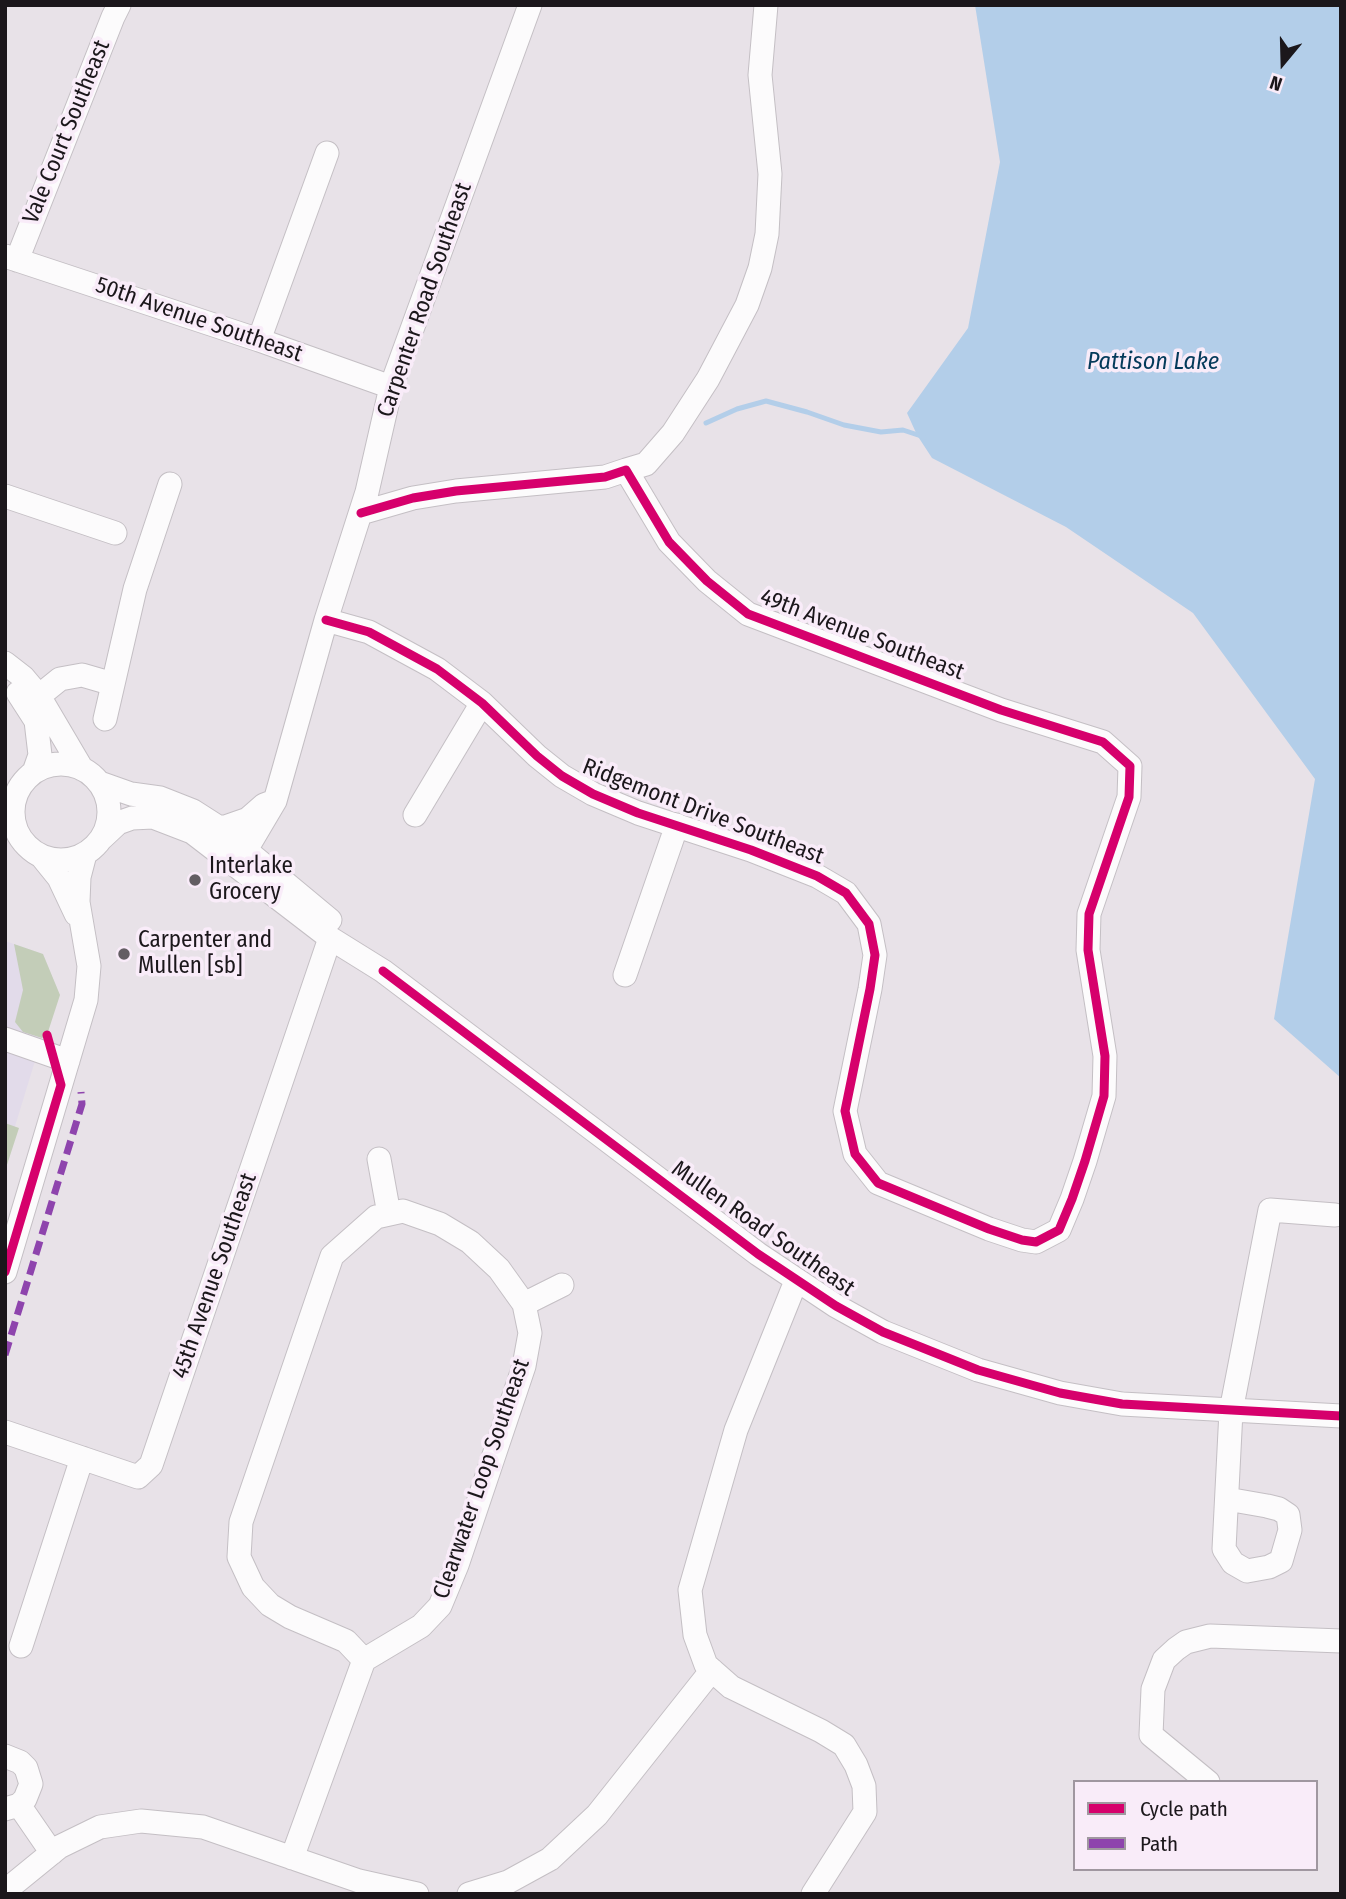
<!DOCTYPE html>
<html>
<head>
<meta charset="utf-8">
<style>
	body { margin:0 }
	#map { position:relative; width:1346px; height:1899px; overflow:hidden; background:#e8e2e8; font-family:"Fira Sans Condensed",sans-serif }
	canvas { display:block }
	.frame { position:absolute; inset:0; border:7px solid #1b171b; pointer-events:none }
	.legend { position:absolute; left:1073px; top:1780px; width:245px; height:91px; box-sizing:border-box; background:#f9ecf9; border:2px solid #a097a0; margin:0; padding:9px 12px; list-style:none; font-size:21px; color:#1b171b }
	.legend li { display:flex; align-items:center; gap:14px; height:35px }
	.legend b { width:35px; border:2px solid #a097a0 }
	.north { position:absolute; left:1248px; top:28px; width:70px; height:70px; -webkit-text-stroke:5px #f9ecf9; paint-order:stroke; rotate:199deg; font-size:19px; font-weight:700; line-height:28px; text-align:center; color:#1b171b }
	.north::after { content:''; display:block; margin:auto; width:24px; height:32px; background:#1b171b; clip-path:polygon(50% 0,100% 100%,50% 72%,0 100%) }
</style>
</head>
<body>
<div id="map">
<canvas width="1346" height="1899"></canvas>
<div class="frame"></div>
<ul class="legend">
<li><b style="height:9px;background:#d6006c"></b>Cycle path</li>
<li><b style="height:9px;background:#8e44ad"></b>Path</li>
</ul>
<div class="north">N</div>
</div>
<script>
const context = document.querySelector('canvas').getContext('2d');
context.lineJoin = 'round';
function fillPath(path, color) {
  context.fillStyle = color;
  context.fill(path, 'evenodd');
}
function toPath(rows) {
  const path = new Path2D();
  for (const r of rows) {
    if (r.length === 3) {
      path.moveTo(r[0] + r[2], r[1]);
      path.arc(r[0], r[1], r[2], 0, 2 * Math.PI);
      continue;
    }
    path.moveTo(r[0], r[1]);
    for (let i = 2; i < r.length; i += 2) path.lineTo(r[i], r[i + 1]);
  }
  return path;
}
function stroke(path, color, width, dash) {
  context.strokeStyle = color;
  context.lineWidth = width;
  context.lineCap = dash ? 'butt' : 'round';
  context.setLineDash(dash || []);
  context.stroke(path);
}
function drawText(font, color, halo, rows, align = 'center') {
  context.font = font + ' "Fira Sans Condensed",sans-serif';
  context.lineWidth = 7;
  context.setLineDash([]);
  context.textBaseline = 'middle';
  context.strokeStyle = halo;
  context.fillStyle = color;
  for (const [text, x, y, turn = 0] of rows) {
    context.save();
    context.translate(x, y);
    context.rotate((+turn || 0) * Math.PI / 180);
    context.textAlign = isNaN(turn) ? turn : align;
    if (halo) context.strokeText(text, 0, 0);
    context.fillText(text, 0, 0);
    context.restore();
  }
}
const education = toPath([
	[5,941,43,954,57,989,5,1159]
]);
const green = toPath([
	[14,944,43,954,60,995,47,1035,42,1038,23,1032,15,1022,23,990],
	[5,1123,19,1128,5,1171]
]);
const water = toPath([
	[975,5,1341,5,1341,1078,1274,1019,1315,779,1193,613,1066,527,932,458,917,435,907,413,968,328,1000,162]
]);
const stream = toPath([
	[706,423,737,409,766,401,807,412,844,425,881,432,903,430,924,437]
]);
const minor = toPath([
	[5,256,259,340,391,387],
	[17,260,113,17,119,5],
	[259,340,327,153],
	[626,470,646,464,673,433,708,379,747,305,760,268,767,234,770,174,760,75,766,5],
	[5,496,115,533],
	[326,620,369,632,437,669,482,703,537,756,562,776,593,794,638,813,751,850,817,876,846,893,869,924,875,955,870,989,845,1111,855,1154,878,1183,989,1229,1022,1240,1036,1242,1059,1230,1072,1199,1085,1161,1104,1096,1105,1056,1088,950,1089,914,1129,797,1130,766,1103,742,1001,710,748,614,707,581,669,542,626,470,605,477,456,491,413,498,361,513],
	[5,663,23,677,39,696,82,769],
	[18,693,36,721,40,755,34,772],
	[39,696,60,679,82,675,113,684],
	[105,719,135,589,170,484],
	[61,812,48],
	[100,783,131,794,160,798,193,811,218,827,330,920],
	[415,815,482,703],
	[218,827,225,827,248,819,264,805,272,802],
	[102,838,118,823,132,818,153,817,192,832,330,938,383,971,758,1254,836,1306,883,1332,978,1370,1060,1393,1122,1404,1341,1416],
	[213,842,235,850,246,850,275,801,326,620,367,492,391,387,530,5],
	[42,857,59,878,76,914],
	[625,975,677,825],
	[5,1039,68,1061],
	[379,1159,389,1214],
	[5,1272,86,1000,89,966,78,902,79,877,85,854],
	[796,1281,736,1430,690,1590,695,1635,706,1665,731,1687,821,1731,844,1745,856,1765,864,1786,865,1812,813,1894],
	[524,1304,562,1285],
	[5,1432,138,1477,151,1465,330,938],
	[1227,1499,1267,1506,1279,1509,1288,1515,1290,1530,1281,1561,1269,1567,1247,1571,1233,1563,1224,1549,1231,1411,1270,1210,1335,1215],
	[21,1646,82,1458],
	[5,1756,20,1762,26,1768,31,1784,25,1799,19,1805,5,1809],
	[1208,1782,1151,1735,1153,1689,1164,1660,1176,1649,1186,1642,1210,1636,1341,1641],
	[19,1805,52,1853],
	[292,1858,364,1660,421,1626,440,1606,457,1565,524,1366,530,1333,524,1304,499,1269,470,1242,440,1224,403,1211,376,1217,332,1256,241,1522,239,1557,253,1587,270,1605,290,1617,346,1641,364,1660],
	[5,1891,59,1847,100,1827,141,1821,203,1827,359,1881,417,1894],
	[469,1894,508,1882,550,1859,597,1815,712,1670]
]);
const quiet = toPath([
	[5,1355,82,1104,81,1092]
]);
const cycleway = toPath([
	[326,620,369,632,437,669,482,703,537,756,562,776,593,794,638,813,751,850,817,876,846,893,869,924,875,955,870,989,845,1111,855,1154,878,1183,989,1229,1022,1240,1036,1242,1059,1230,1072,1199,1085,1161,1104,1096,1105,1056,1088,950,1089,914,1129,797,1130,766,1103,742,1001,710,748,614,707,581,669,542,626,470,605,477,456,491,413,498,361,513],
	[383,971,758,1254,836,1306,883,1332,978,1370,1060,1393,1122,1404,1341,1416],
	[5,1272,61,1085,47,1035]
]);
const markers = [
	[195,880,7,"#635e63"],
	[124,954,7,"#635e63"]
];
const streetNames = [
	["Vale Court Southeast",67,132,-68],
	["Carpenter Road Southeast",425,300,-71],
	["50th Avenue Southeast",199,320,19],
	["49th Avenue Southeast",862,635,21],
	["Ridgemont Drive Southeast",703,812,21],
	["Mullen Road Southeast",763,1229,35],
	["45th Avenue Southeast",215,1276,-71],
	["Clearwater Loop Southeast",482,1479,-71]
];
const poiNames = [
	["Interlake",209,867],
	["Grocery",209,893],
	["Carpenter and",138,941],
	["Mullen [sb]",138,967]
];
const waterNames = [
	["Pattison Lake",1153,362]
];
fillPath(education, '#e2dbea');
fillPath(green, '#c3cdb8');
fillPath(water, '#b3cee9');
stroke(stream, '#b3cee9', 5);
stroke(minor, '#c4bfc4', 25);
stroke(minor, '#fcfbfc', 23);
stroke(quiet, '#8e44ad', 7, [14, 7]);
stroke(cycleway, '#d6006c', 9);
for (const [x, y, r, color] of markers) {
  const dot = new Path2D();
  dot.arc(x, y, r, 0, 2 * Math.PI);
  context.fillStyle = color;
  context.fill(dot);
  stroke(dot, '#f9ecf9', 2.5);
}
drawText('23px', '#1b171b', '#f9ecf9', streetNames);
drawText('23px', '#1b171b', '#f9ecf9', poiNames, 'left');
drawText('italic 24px', '#043a5a', '#f9ecf9', waterNames);
</script>
</body>
</html>
